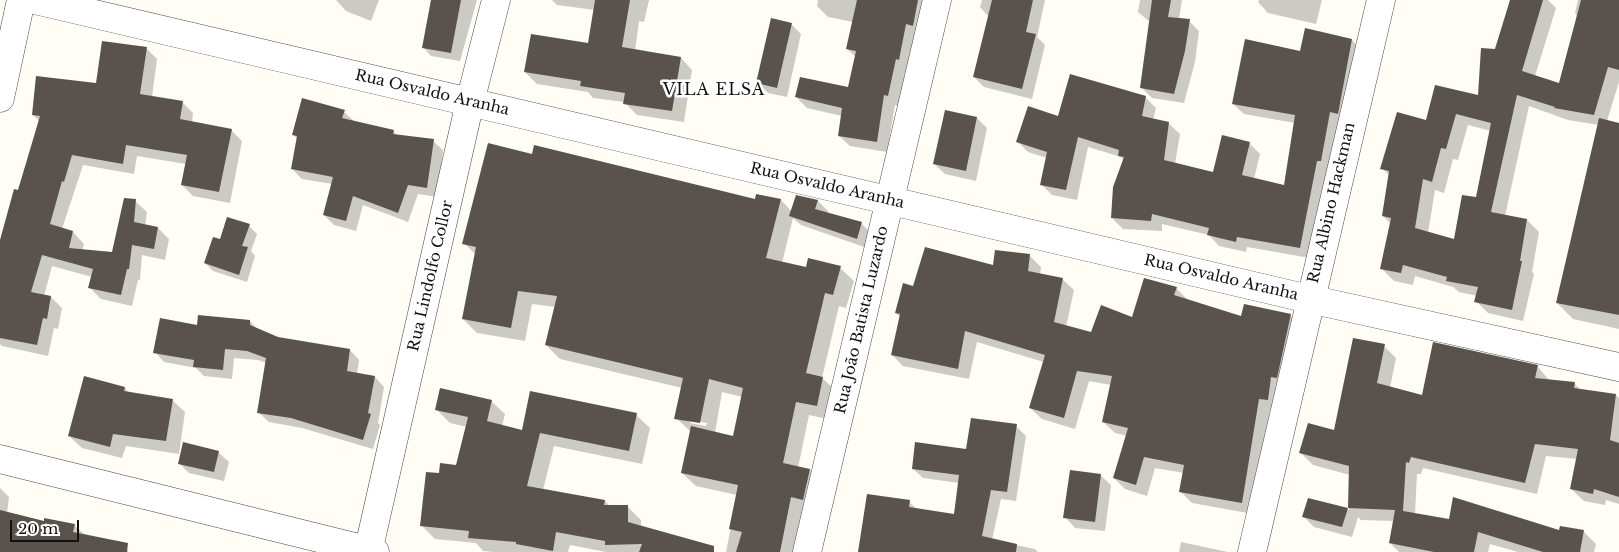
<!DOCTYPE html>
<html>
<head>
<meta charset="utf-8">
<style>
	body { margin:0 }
	#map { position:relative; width:1619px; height:552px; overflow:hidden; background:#fffdf5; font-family:"Libre Baskerville",serif }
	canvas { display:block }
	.scale { position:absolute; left:10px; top:520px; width:69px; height:22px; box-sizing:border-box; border:2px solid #111; border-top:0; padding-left:6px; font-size:15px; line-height:18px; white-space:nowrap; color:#111; -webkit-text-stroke:4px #fff; paint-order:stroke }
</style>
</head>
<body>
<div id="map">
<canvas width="1619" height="552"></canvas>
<div class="scale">20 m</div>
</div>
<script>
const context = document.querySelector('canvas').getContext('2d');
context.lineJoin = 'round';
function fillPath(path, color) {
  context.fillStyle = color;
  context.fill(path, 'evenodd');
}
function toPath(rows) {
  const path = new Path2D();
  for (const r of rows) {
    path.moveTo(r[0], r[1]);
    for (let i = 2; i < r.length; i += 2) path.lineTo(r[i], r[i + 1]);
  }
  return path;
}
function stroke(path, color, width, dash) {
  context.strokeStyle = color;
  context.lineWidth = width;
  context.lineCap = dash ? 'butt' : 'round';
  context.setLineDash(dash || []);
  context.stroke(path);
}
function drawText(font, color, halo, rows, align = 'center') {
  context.font = font + ' "Libre Baskerville",serif';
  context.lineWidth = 5;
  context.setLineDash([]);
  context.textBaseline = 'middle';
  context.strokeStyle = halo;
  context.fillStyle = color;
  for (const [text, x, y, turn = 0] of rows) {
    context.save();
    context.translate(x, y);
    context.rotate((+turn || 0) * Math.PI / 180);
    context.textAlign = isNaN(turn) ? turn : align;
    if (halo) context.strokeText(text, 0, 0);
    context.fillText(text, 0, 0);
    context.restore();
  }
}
const shadow = toPath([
	[336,0,379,0,371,21,346,11],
	[431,0,477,0,460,61,431,56,423,47],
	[552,0,649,0,644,22,639,21,635,51,681,58,692,70,684,122,637,115,624,102,593,98,588,92,537,84,525,72,589,45,595,10,557,5],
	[818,0,926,0,909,70,906,70,898,106,895,105,887,152,850,146,839,136,842,116,807,108,796,97,849,89,856,57,847,49,853,22,828,17,817,6],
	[982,0,1045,0,1037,37,1045,45,1032,99,984,87,974,77,989,17,980,7],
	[1140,0,1182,0,1179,19,1189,21,1199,31,1195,62,1184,103,1152,98,1142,88,1150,22,1138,12],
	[1259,0,1322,0,1316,24,1268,13,1258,2],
	[1511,0,1548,0,1556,8,1535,76,1559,84,1577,16,1575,13,1578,0,1619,0,1619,82,1607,121,1619,124,1619,329,1573,319,1557,303,1599,125,1568,120,1529,106,1505,216,1527,220,1539,232,1532,272,1534,274,1523,321,1488,313,1476,301,1477,296,1459,292,1453,287,1415,276,1413,285,1394,281,1382,269,1391,224,1383,216,1390,176,1382,168,1427,122,1479,97],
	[1468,125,1491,131,1477,198,1455,240,1428,233,1435,190,1444,193,1453,159,1458,160],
	[791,24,801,34,787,97,768,93,758,83],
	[1352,40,1362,50,1310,258,1247,247,1246,252,1219,246,1209,235,1162,224,1162,231,1123,229,1112,218,1124,161,1121,157,1088,147,1077,200,1052,195,1041,184,1047,158,1028,152,1018,142,1059,117,1145,97,1156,108,1153,120,1169,124,1180,134,1175,164,1214,173,1249,143,1260,154,1254,179,1285,186,1295,123,1244,114,1233,104,1301,52],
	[146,48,157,59,152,97,182,102,193,113,192,123,231,130,242,141,230,203,193,196,182,185,186,164,137,156,134,174,83,165,62,229,73,232,84,244,82,251,113,254,135,201,147,212,145,226,158,228,169,239,165,260,142,255,140,280,138,280,132,306,101,299,90,288,92,277,52,266,44,296,51,297,62,308,58,329,54,328,48,356,2,346,0,344,0,245,40,122,33,115,97,84],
	[344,112,354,121,393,131,398,136,433,141,443,150,437,197,418,194,408,222,363,205,356,231,334,225,324,215,332,184,302,179,292,169,298,139,293,135],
	[977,118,987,128,976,181,945,174,934,164],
	[533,156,756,201,781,200,792,212,797,196,818,201,828,211,827,214,861,223,871,233,867,248,801,225,793,218,782,263,807,268,840,268,854,281,846,308,839,306,822,378,837,392,831,420,809,415,798,468,810,470,824,484,798,552,726,552,737,495,696,486,682,473,691,432,676,418,682,388,560,359,546,345,556,307,532,304,525,341,477,333,463,319,476,255,464,243],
	[722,392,742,397,734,437,715,433],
	[690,420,707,423,706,426,690,423],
	[249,226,257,234,251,251,255,256,247,282,213,271,205,263,220,241],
	[1030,256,1041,267,1040,275,1062,279,1074,290,1066,327,1092,334,1133,318,1176,288,1188,300,1242,318,1244,306,1291,316,1302,327,1279,411,1270,409,1253,514,1192,503,1181,492,1184,473,1155,468,1147,496,1125,489,1114,478,1127,436,1115,433,1103,422,1111,385,1089,381,1075,429,1042,419,1030,408,1044,362,977,342,969,379,903,366,892,355,900,317,896,313,914,287],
	[250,321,258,330,277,338,350,350,359,360,357,374,375,377,384,387,378,423,380,425,373,449,302,428,269,422,259,413,266,363,258,360,234,358,232,379,204,376,196,368,164,362,155,352,198,327],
	[1384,346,1396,358,1390,388,1423,396,1537,366,1549,380,1574,383,1581,390,1616,395,1619,398,1619,504,1606,500,1605,505,1584,501,1571,489,1577,459,1546,456,1537,494,1423,468,1421,474,1417,474,1415,514,1450,521,1560,531,1561,527,1584,532,1596,544,1594,552,1518,552,1490,544,1488,552,1399,552,1390,543,1394,521,1361,520,1358,517,1352,537,1314,527,1304,517,1308,499,1349,510,1350,475,1313,465,1301,453,1334,431],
	[125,388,130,394,172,400,185,412,179,454,126,446,122,458,82,448,69,436],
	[491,401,505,414,502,426,523,432,636,415,650,428,642,464,554,446,543,490,605,501,610,506,627,506,641,520,641,527,698,552,606,552,570,545,568,552,494,552,483,551,476,543,435,539,421,525,440,475,457,467,467,427,450,423,436,409],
	[1016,426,1026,436,1016,501,1001,499,992,540,1035,549,1038,552,859,552,909,502,918,510,955,515,959,483,923,478,913,469,968,450],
	[218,452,229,462,224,481,189,473,179,463],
	[1100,475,1111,485,1105,531,1075,528,1065,517],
	[0,488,9,497,7,513,45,523,74,525,84,534,119,542,129,552,0,552],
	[1181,542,1228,552,1179,552]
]);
const building = toPath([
	[431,0,461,0,451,53,422,48],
	[595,0,630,0,622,47,681,57,672,111,623,104,625,93,580,86,581,81,524,72,531,34,588,43],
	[857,0,918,0,913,26,906,24,899,60,896,59,888,96,884,95,877,142,838,136,842,108,795,97,800,77,848,87,856,51,846,49],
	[992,0,1033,0,1026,32,1036,34,1022,89,973,77],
	[1152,0,1171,0,1168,17,1190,19,1185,51,1174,94,1140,88],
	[1510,0,1543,0,1522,71,1559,83,1581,0,1619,0,1619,70,1608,67,1594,115,1554,108,1555,107,1517,95,1491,212,1527,219,1520,261,1522,261,1512,310,1474,302,1478,287,1446,281,1447,277,1403,265,1401,273,1380,269,1391,218,1382,216,1389,171,1380,169,1397,112,1426,120,1435,85,1478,95,1481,48,1495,49],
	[1456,114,1491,123,1476,197,1462,195,1454,239,1415,228,1423,179,1432,182,1441,148,1446,149],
	[771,18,792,23,777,88,756,83],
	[1305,28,1352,39,1338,114,1330,112,1321,161,1317,161,1300,248,1237,237,1236,242,1207,235,1209,228,1152,214,1151,221,1111,218,1113,187,1124,157,1118,156,1119,150,1078,137,1066,190,1040,185,1047,152,1016,142,1028,106,1058,116,1070,74,1146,96,1142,116,1169,122,1164,160,1213,172,1222,135,1250,142,1242,175,1284,185,1295,115,1232,104,1245,39,1300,51],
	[102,41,147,47,140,94,183,101,180,119,232,129,219,192,181,185,187,155,126,145,123,164,72,155,64,182,62,181,50,224,73,231,69,248,112,252,124,198,136,199,134,222,158,227,154,249,132,245,129,269,127,269,121,295,88,288,93,269,42,255,31,292,51,296,47,319,43,318,37,345,0,338,0,240,14,189,18,190,40,116,32,115,36,76,96,83],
	[302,98,345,110,342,118,394,130,393,134,434,139,427,188,408,185,398,213,353,196,346,221,323,215,333,177,291,169,297,136,292,135],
	[945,110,977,117,966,171,933,164],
	[1599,118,1619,123,1619,315,1556,303],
	[488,143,532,154,534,145,755,199,756,194,781,199,766,258,806,267,808,258,841,266,833,295,825,293,806,373,823,377,817,406,796,402,783,463,810,469,803,500,791,497,780,552,736,552,742,532,729,529,738,485,681,473,691,426,733,436,743,388,709,379,700,423,674,419,683,378,545,345,557,296,518,291,511,328,462,319,476,247,462,244],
	[796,195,818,200,815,209,862,222,857,239,789,216],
	[227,217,250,224,242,246,248,247,239,275,204,263,213,237,220,239],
	[925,247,993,265,995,250,1030,254,1028,271,1063,278,1054,322,1091,332,1101,305,1132,317,1144,278,1177,287,1174,295,1241,316,1244,304,1291,314,1277,378,1271,377,1268,400,1259,399,1242,503,1179,492,1184,465,1144,457,1136,485,1113,478,1128,428,1102,422,1112,376,1077,371,1064,418,1029,408,1045,355,965,331,958,369,891,355,900,314,895,313,903,283,913,286],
	[198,315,250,320,250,325,278,337,350,349,347,371,375,376,368,413,371,414,363,440,291,418,257,413,266,358,247,351,225,349,223,370,193,367,194,360,153,353,160,318,197,325],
	[1353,338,1385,344,1377,383,1422,395,1433,342,1538,365,1535,378,1575,382,1574,388,1616,394,1610,440,1619,443,1619,497,1594,489,1593,494,1570,489,1578,449,1535,444,1525,483,1411,457,1409,463,1406,462,1403,511,1449,519,1453,497,1559,530,1560,526,1584,530,1580,552,1543,552,1478,532,1474,552,1434,552,1389,543,1395,510,1348,508,1349,466,1299,453,1308,423,1334,430],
	[84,376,125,387,124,391,173,399,166,441,113,434,110,447,68,436],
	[440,388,492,400,487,421,522,430,530,391,637,413,629,451,540,433,527,486,605,500,604,505,628,505,628,522,714,546,714,552,639,552,642,544,605,545,605,541,556,532,553,551,516,544,516,542,468,538,469,531,420,526,426,472,439,473,440,463,456,465,468,417,435,410],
	[971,418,1017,424,1007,492,991,490,982,536,1017,544,1016,552,858,552,867,494,910,500,909,507,954,514,959,475,912,469,915,442,966,449],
	[183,442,219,451,214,472,178,464],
	[1070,470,1101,474,1095,522,1063,518],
	[1308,498,1348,508,1342,527,1302,517],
	[0,510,44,521,44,518,75,524,73,532,128,543,127,552,0,552]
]);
const minor = toPath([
	[35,0,1309,299,1619,367],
	[0,98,21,0],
	[0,459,375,552],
	[368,552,470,102,496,0],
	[807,552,937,0],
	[1252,552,1381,0]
]);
const streetNames = [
	["Rua Osvaldo Aranha",432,93,13],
	["Rua Osvaldo Aranha",827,186,13],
	["Rua Albino Hackman",1332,203,-77],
	["Rua Lindolfo Collor",431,276,-77],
	["Rua Osvaldo Aranha",1221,278,13],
	["Rua João Batista Luzardo",862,320,-77]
];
const neighbourhoodNames = [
	["VILA ELSA",714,90]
];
fillPath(shadow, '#0003');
fillPath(building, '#5a524d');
stroke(minor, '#444', 29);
stroke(minor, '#fff', 28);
drawText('15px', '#111', '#fff', streetNames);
context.letterSpacing = '1px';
drawText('16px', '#111', '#fff', neighbourhoodNames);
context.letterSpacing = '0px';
</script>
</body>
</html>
